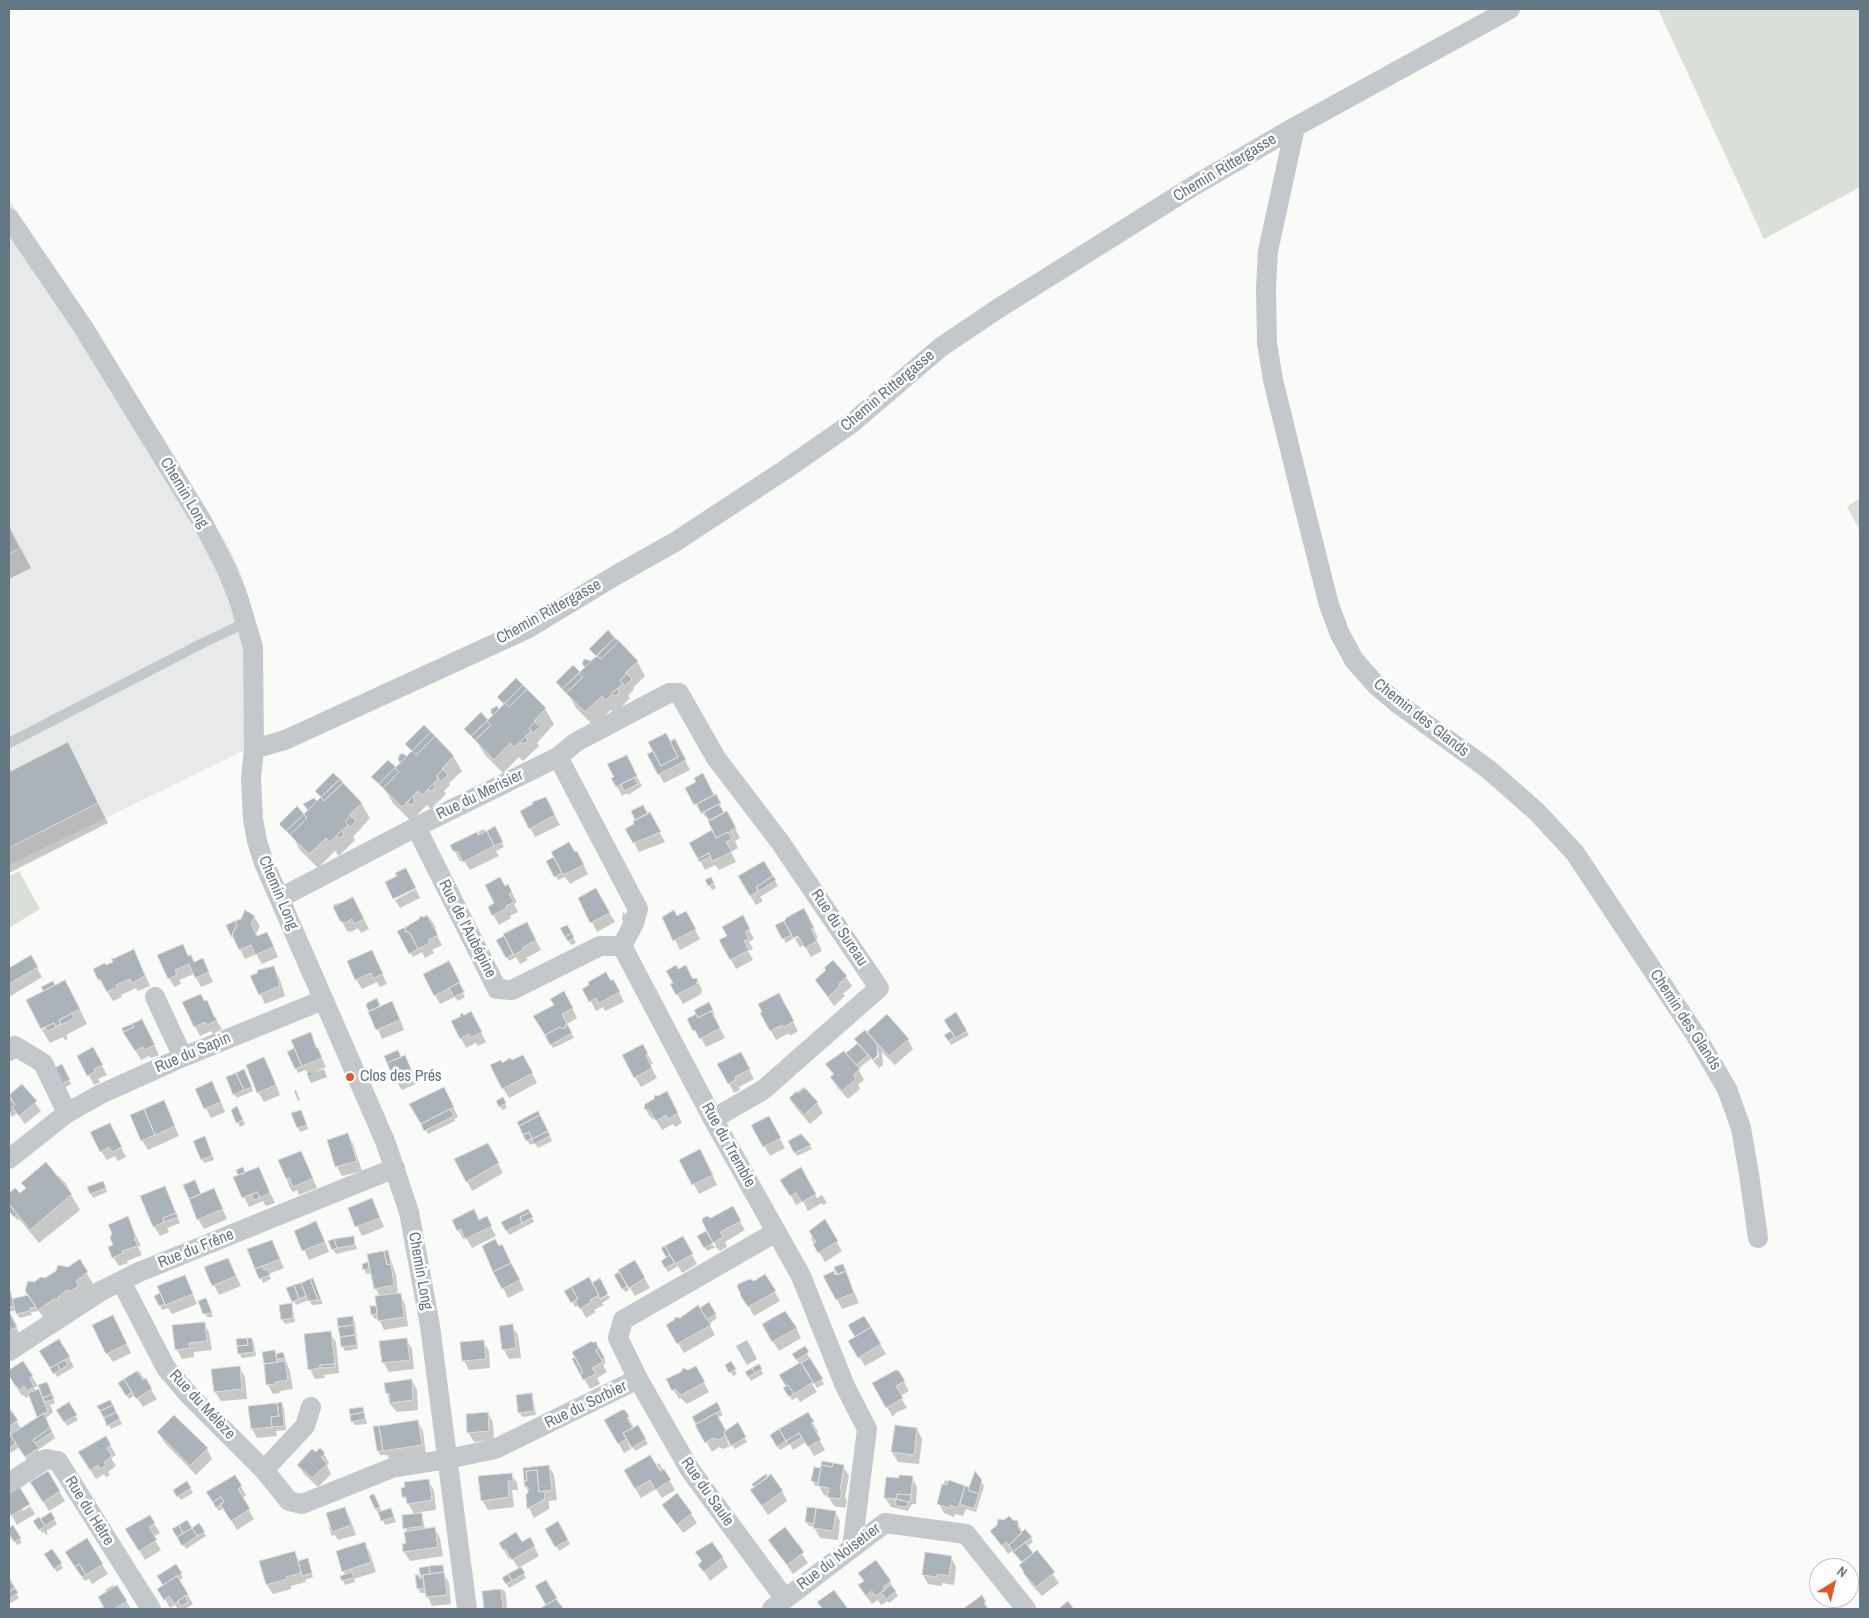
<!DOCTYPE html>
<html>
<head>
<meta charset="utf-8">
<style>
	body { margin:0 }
	#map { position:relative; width:1869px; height:1618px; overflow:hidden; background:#fafaf8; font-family:"Archivo Narrow",sans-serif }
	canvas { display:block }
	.frame { position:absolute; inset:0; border:10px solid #657683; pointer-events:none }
	.north { position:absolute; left:1809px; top:1558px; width:50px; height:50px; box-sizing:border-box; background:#fff; border:1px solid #c1c8cd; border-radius:50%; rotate:36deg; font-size:14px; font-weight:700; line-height:20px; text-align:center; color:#657683 }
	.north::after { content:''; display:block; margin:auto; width:18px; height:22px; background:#e4572e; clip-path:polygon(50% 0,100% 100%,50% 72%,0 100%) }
</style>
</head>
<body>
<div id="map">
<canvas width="1869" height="1618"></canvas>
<div class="frame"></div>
<div class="north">N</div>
</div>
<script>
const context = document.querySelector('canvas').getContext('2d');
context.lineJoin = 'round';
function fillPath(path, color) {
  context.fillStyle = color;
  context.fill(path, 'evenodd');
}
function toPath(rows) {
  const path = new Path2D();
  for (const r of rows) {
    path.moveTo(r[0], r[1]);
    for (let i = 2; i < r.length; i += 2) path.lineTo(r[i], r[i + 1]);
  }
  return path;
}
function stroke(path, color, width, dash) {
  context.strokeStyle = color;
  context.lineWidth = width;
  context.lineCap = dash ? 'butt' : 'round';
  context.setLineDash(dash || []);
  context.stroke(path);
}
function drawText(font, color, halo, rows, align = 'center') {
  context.font = font + ' "Archivo Narrow",sans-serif';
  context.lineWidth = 5;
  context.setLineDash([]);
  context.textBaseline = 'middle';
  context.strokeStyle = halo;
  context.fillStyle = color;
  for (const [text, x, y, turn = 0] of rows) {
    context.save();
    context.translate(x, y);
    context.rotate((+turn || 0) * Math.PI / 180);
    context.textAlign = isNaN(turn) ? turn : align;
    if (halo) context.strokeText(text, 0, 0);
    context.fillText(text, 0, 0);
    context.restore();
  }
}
const built = toPath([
	[9,199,86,316,165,440,229,548,242,576,252,612,247,749,9,865]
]);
const green = toPath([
	[1658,9,1860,9,1860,187,1764,239],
	[1860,498,1860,531,1847,507],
	[19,871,40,909,9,928,9,876]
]);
const water = toPath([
	[324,1069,327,1077,311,1083,307,1075,309,1073,312,1073],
	[747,1340,757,1359,747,1365,736,1346]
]);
const shadow = toPath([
	[9,526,31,568,9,579],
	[608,632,637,661,645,676,633,688,634,690,628,695,630,698,615,714,611,710,594,726,576,708,570,697,560,686,572,667,579,674,597,657,590,649],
	[545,709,554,724,537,743,539,746,523,761,519,757,503,773,485,755,479,745,465,729,481,714,487,722],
	[675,741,690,770,664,783,659,774,670,743],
	[67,744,108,823,9,873,9,774],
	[453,756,462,771,449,783,450,785,444,791,446,794,431,809,427,805,411,821,393,803,387,793,373,777,395,769,407,758],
	[631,766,642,786,628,795,627,793,622,796,617,786],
	[708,784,714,796,718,800,724,814,732,822,740,838,735,841,738,848,731,852,736,862,719,870,715,865,705,870,691,844,714,831,707,815,705,817,703,813,701,814,687,788],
	[316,791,361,803,370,818,353,837,355,840,339,856,335,851,318,868,300,850,294,839,283,828,304,816,309,811,304,805,314,800,316,802,322,798],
	[551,808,560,825,535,837,530,828],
	[648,815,655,824,665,842,639,852,627,829],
	[494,828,504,847,496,851,499,856,470,870,464,861,460,861,452,846,479,838,481,837,478,832,484,829,486,832],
	[575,853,582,862,588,874,570,884,565,877,558,880,548,861],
	[763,862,778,886,760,897,763,901,756,905,739,877],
	[711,879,716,888,712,890,707,881],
	[508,886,517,902,514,904,518,912,510,916,511,918,499,925,489,907,496,904,505,887],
	[416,889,420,898,400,908,395,900],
	[595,890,615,922,597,932,580,898],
	[339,903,340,905,358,908,369,929,361,933,358,928,351,932,347,931,333,905],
	[623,912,628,917,624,924,622,919],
	[686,913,700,939,680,950,664,917,677,918],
	[429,916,436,928,433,929,442,945,432,950,434,953,425,958,422,952,413,957,399,932,420,920,429,922,431,921],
	[254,917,260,926,256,934,257,937,272,943,278,957,262,964,256,954,245,959,228,926],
	[742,917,754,939,749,942,753,949,748,951,753,960,736,969,721,941,728,936],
	[809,920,818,938,816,939,822,951,811,957,804,945,800,947,795,939,804,934,803,932,786,943,777,926],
	[567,926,576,943,571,945,562,929],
	[532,933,541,950,526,958,528,960,520,964,516,957,509,961,498,941,508,945],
	[182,945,194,964,203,960,213,982,201,987,194,974,179,980,181,984,174,987,169,978],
	[372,951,387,984,380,987,377,982,362,989,356,979],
	[30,956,42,977,9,997,9,969],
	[139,960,150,986,138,991,136,988,121,995,122,997,113,1001,99,979,106,967],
	[273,967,279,977,285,996,265,1004,252,977],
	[454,972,465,992,463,993,465,997,458,1001,455,997,440,1004,435,995],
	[846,977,852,986,843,994,845,996,834,1006,817,981],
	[692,979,697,980,702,990,701,994,683,1004,672,985],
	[611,982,618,990,624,1002,605,1011,603,1007,596,1011,584,989],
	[53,983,55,987,73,996,87,1024,66,1035,68,1039,65,1040,63,1037,50,1043,42,1030,52,1025,43,987],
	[200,995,222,1029,213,1034,211,1031,200,1036,195,1026],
	[376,1000,380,1007,397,1012,404,1030,382,1039,370,1010],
	[569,1002,577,1018,567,1024,574,1038,553,1048,546,1035,546,1011,542,1004,546,1010],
	[709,1004,715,1015,713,1016,725,1038,706,1047,701,1038,699,1039,701,1043,689,1019,700,1023],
	[784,1004,798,1031,790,1036,789,1033,776,1040,762,1014],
	[956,1014,969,1035,951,1045,946,1036,953,1032],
	[887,1016,908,1040,913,1049,895,1065,882,1052,883,1065,879,1068,873,1061,879,1056,879,1052,858,1069,864,1080,858,1085,860,1089,848,1099,837,1087,832,1077,834,1076,827,1065,849,1059,867,1034],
	[476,1022,486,1042,478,1046,476,1043,466,1048,461,1038],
	[123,1029,147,1030,159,1055,151,1058,149,1056,141,1060],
	[310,1033,326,1067,308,1075,306,1070,298,1073,289,1052,296,1049],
	[643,1046,653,1064,650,1065,657,1078,641,1087,635,1077],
	[93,1049,107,1075,98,1079,100,1082,94,1085,79,1056],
	[404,1057,418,1083,402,1090,396,1081,401,1058],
	[746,1063,754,1079,739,1087,740,1090,734,1093,729,1083],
	[501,1064,528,1066,537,1083,509,1098,503,1088],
	[269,1068,280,1095,264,1102,258,1092],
	[64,1070,71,1084,64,1088,62,1084],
	[246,1075,253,1091,237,1098,234,1094],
	[22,1085,41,1111,25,1124,17,1113,12,1117,9,1113,9,1099,12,1101,10,1096],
	[803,1087,817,1103,823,1113,810,1124,796,1108,790,1099],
	[197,1090,217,1092,225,1112,211,1118],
	[296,1090,300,1100,298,1101,294,1091],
	[449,1098,458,1117,454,1119,455,1121,428,1134,411,1105],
	[503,1099,507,1108,502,1110,498,1102],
	[672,1102,682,1123,675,1127,673,1124,662,1130,656,1120,651,1118,645,1109],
	[232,1110,239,1112,245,1124,240,1127],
	[168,1111,179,1136,148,1150,142,1140],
	[301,1111,308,1129,300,1132,293,1114],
	[768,1117,785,1148,770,1156,753,1126],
	[518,1122,545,1126,552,1141,538,1148,535,1143,530,1145],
	[114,1134,126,1157,118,1161,115,1156,107,1160,101,1151],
	[348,1135,353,1144,362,1171,342,1176,337,1167,328,1141],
	[207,1142,214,1160,204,1163,202,1159],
	[789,1142,810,1145,812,1149,797,1156],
	[301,1152,317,1188,299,1195,297,1190,293,1192,290,1188,280,1161],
	[493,1154,503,1173,472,1191,456,1159],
	[681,1160,705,1160,717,1185,699,1194],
	[258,1168,275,1203,266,1206,263,1201,249,1207,235,1178],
	[801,1169,817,1198,822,1195,827,1203,823,1205,822,1203,808,1211,803,1201,796,1205,782,1180],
	[59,1176,67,1185,69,1189,68,1190,80,1210,39,1243,19,1219,17,1220,10,1212,9,1195,15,1190,19,1194,26,1189,23,1183],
	[105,1186,107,1192,93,1198,89,1188],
	[164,1188,180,1223,167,1228,169,1232,160,1236,154,1226],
	[214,1190,227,1219,204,1229,198,1219,201,1195],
	[372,1200,384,1227,362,1236,349,1209],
	[732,1208,745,1230,725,1242,727,1247,720,1251,716,1247,707,1251,699,1237,706,1233,714,1247,716,1246,704,1221,711,1220],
	[528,1210,534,1222,509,1235,503,1222],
	[127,1218,141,1246,138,1247,142,1255,127,1261,128,1263,119,1266,113,1257,114,1246],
	[486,1218,496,1236,472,1248,466,1238,463,1239,458,1230],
	[824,1220,842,1251,825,1262,811,1238],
	[295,1231,321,1232,329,1252,309,1260],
	[353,1237,357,1249,336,1254,330,1242],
	[682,1238,697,1264,682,1273,678,1266,668,1272,662,1261,668,1258,663,1249],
	[272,1242,284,1268,269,1274,271,1279,263,1283,249,1250],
	[484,1247,499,1248,507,1255,524,1290,508,1298],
	[388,1252,396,1275,398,1295,400,1294,405,1304,408,1326,384,1330,379,1319,375,1319,372,1315,371,1308,377,1307,380,1297,376,1289,372,1273,366,1274,363,1265,367,1264,371,1269],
	[228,1259,241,1286,219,1295,206,1268],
	[79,1261,95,1287,47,1323,39,1311,31,1312,32,1315,19,1318,16,1310,9,1312,9,1286,13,1300,30,1296,34,1283,68,1269],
	[635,1262,650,1288,635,1296,623,1276,621,1277,629,1290,625,1292,615,1275],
	[765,1275,780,1301,754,1316,738,1287,754,1282],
	[185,1276,197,1304,172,1314,168,1308,162,1310,156,1296],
	[825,1276,847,1276,859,1303,842,1309],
	[589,1278,600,1297,600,1300,608,1295,610,1298,602,1303,604,1305,594,1310,596,1312,586,1318,579,1305,575,1307,566,1291],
	[312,1279,323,1304,312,1305,309,1300,296,1305,288,1289],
	[208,1304,213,1317,207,1317,204,1313],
	[709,1304,717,1318,709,1324,715,1335,684,1353,673,1335,680,1319],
	[291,1305,293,1309,295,1322,285,1324,282,1319],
	[9,1313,21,1337,9,1344],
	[352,1317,355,1322,358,1349,345,1351,342,1346],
	[864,1318,886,1354,865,1366,850,1341,856,1337],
	[204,1323,209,1332,212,1350,194,1352,194,1357,182,1359,177,1350],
	[763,1325,796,1328,801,1338,779,1351],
	[118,1326,131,1353,113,1362,107,1353],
	[512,1326,518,1335,521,1358,509,1359,504,1350],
	[330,1333,336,1342,339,1373,324,1375,325,1378,315,1379,310,1369],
	[252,1339,254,1343,256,1356,242,1358,239,1353],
	[406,1339,412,1349,414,1369,389,1372,384,1363,381,1342],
	[59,1340,74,1367,57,1377,41,1351],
	[483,1341,489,1351,490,1368,469,1370,464,1361],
	[595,1343,606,1363,603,1365,607,1372,597,1378,600,1384,590,1389,573,1359],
	[804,1348,824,1384,817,1388,814,1382,812,1384,817,1392,800,1402,797,1397,792,1400,790,1397,792,1396,792,1393,781,1375,799,1364,794,1354],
	[275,1352,277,1355,283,1353,285,1358,290,1372,293,1389,280,1391,280,1393,273,1394,268,1385,263,1353],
	[23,1363,38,1386,34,1388,36,1391,49,1387,55,1403,50,1405,53,1412,46,1418,55,1438,38,1450,43,1458,31,1466,19,1447,11,1453,9,1449,9,1435,10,1437,12,1435,9,1430,9,1410,22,1430,39,1418,30,1396,26,1398,24,1395,22,1396,9,1375,9,1372],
	[731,1363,737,1374,733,1376,727,1366],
	[759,1365,763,1374,751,1381,746,1373],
	[239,1367,245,1377,247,1399,221,1401,215,1392,213,1370],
	[695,1367,709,1392,687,1404,681,1398,679,1399,667,1379],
	[139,1371,157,1399,143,1407,135,1395,129,1399,119,1384],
	[898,1372,909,1391,900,1396,907,1408,895,1413,896,1414,892,1416,874,1383],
	[412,1380,417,1390,418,1410,397,1412,389,1403,386,1384],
	[531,1394,533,1398,536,1415,522,1417,520,1413],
	[110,1401,122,1424,111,1429,99,1407],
	[69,1404,78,1420,67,1426,58,1410],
	[281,1404,284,1408,286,1430,276,1431,277,1436,257,1438,252,1429],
	[716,1404,723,1415,717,1418,725,1431,737,1424,747,1442,735,1449,729,1440,727,1441,730,1446,723,1449,719,1447,712,1452,693,1417],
	[363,1408,367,1424,355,1425,352,1421],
	[625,1412,633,1426,631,1430,638,1427,648,1444,635,1451,630,1442,628,1443,631,1449,624,1453,606,1421],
	[488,1413,493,1423,494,1440,474,1442,468,1432],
	[807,1414,819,1433,815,1432,825,1450,814,1456,806,1442,793,1450,790,1444,780,1450,772,1435],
	[418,1422,423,1431,426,1455,390,1460,387,1455,380,1455,378,1451,375,1427],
	[917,1429,922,1439,919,1464,898,1462,892,1452],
	[158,1432,207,1449,212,1459,196,1475,164,1442],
	[105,1437,116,1455,111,1458,116,1466,108,1472,110,1475,106,1477,104,1474,96,1479,85,1462],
	[316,1453,324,1454,329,1463,327,1466,331,1474,318,1487,304,1474,298,1465],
	[659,1463,675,1490,662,1498,656,1489,641,1498,625,1471,660,1474,662,1473,657,1464],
	[549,1466,554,1475,557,1500,549,1501,549,1509,534,1518,529,1508,527,1495,530,1494,526,1487,524,1469],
	[843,1466,849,1476,845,1497,847,1501,845,1508,834,1506,828,1496,824,1495,819,1486,815,1486,813,1481,822,1470],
	[511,1474,517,1483,518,1490,512,1490,514,1507,488,1510,482,1500],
	[235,1477,246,1495,242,1499,254,1519,237,1530,224,1508,219,1511,208,1493],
	[912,1478,917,1487,916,1504,912,1504,908,1511,891,1507,885,1498,899,1479],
	[945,1480,970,1489,981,1481,984,1486,976,1512,966,1509,963,1516,955,1514,954,1517,944,1513,939,1504],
	[428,1481,434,1490,436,1510,420,1512,423,1518,425,1530,435,1529,440,1538,443,1556,410,1561,404,1552,407,1544,407,1533,405,1528,415,1515,404,1497],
	[187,1482,193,1493,181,1500,174,1490],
	[19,1488,23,1511,30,1506,35,1514,17,1525,9,1510,9,1494],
	[751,1490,782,1491,787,1501,768,1515],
	[59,1491,65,1501,49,1511,37,1492],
	[376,1499,382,1512,391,1509,396,1522,385,1525,380,1512,378,1513,376,1509],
	[663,1505,691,1514,697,1523,683,1533],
	[345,1509,350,1518,356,1535,338,1540,335,1535,332,1536,328,1526,332,1530],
	[835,1512,840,1521,838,1540,820,1538,814,1527,809,1526,806,1522],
	[51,1514,57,1524,46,1531,48,1533,46,1535,44,1532,42,1533,35,1521,40,1521],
	[150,1517,160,1533,153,1537,161,1550,145,1560,127,1530],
	[187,1522,191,1529,199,1524,206,1536,186,1549,174,1530],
	[1012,1522,1017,1522,1023,1533,1025,1531,1031,1538,1033,1542,1027,1547,1033,1555,1037,1552,1059,1583,1042,1596,1030,1583,1020,1565,1023,1563,1015,1553,1012,1551,1008,1554,992,1531],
	[557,1523,570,1544,559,1551,546,1529],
	[13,1527,22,1543,17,1545,13,1538,9,1540,9,1529],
	[785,1529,808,1563,793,1574,770,1540],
	[530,1538,539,1556,520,1567,526,1578,509,1588,504,1578,519,1569,512,1558,509,1559,500,1543,521,1543],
	[87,1540,108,1574,92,1584,89,1579,85,1581,81,1576],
	[365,1544,370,1553,376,1572,354,1579,355,1582,345,1585,343,1580,346,1575,343,1571],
	[52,1551,63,1568,57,1572,46,1555],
	[294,1552,300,1562,307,1559,313,1577,305,1580,306,1582,291,1586,291,1589,273,1594,267,1585,260,1562],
	[697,1553,722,1557,728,1567,710,1581,700,1565,703,1563],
	[951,1557,956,1567,954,1585,942,1583,942,1586,928,1584,923,1575],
	[876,1562,890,1582,898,1596,889,1603,888,1601,881,1605,878,1600,872,1604,865,1595],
	[176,1565,183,1578,179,1581,193,1604,185,1609,178,1609,175,1605,170,1608,159,1589,164,1585,159,1576],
	[440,1567,449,1583,451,1604,432,1606,426,1593,421,1593,418,1589,417,1577,421,1576,420,1569],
	[9,1581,19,1598,9,1604],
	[113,1585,115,1588,117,1587,131,1609,99,1609,104,1606,107,1593,105,1590],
	[504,1590,506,1594,507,1609,485,1609,483,1592],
	[981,1597,989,1609,964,1609]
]);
const building = toPath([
	[9,526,20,548,9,554,9,526],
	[608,630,615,638,596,656,589,649,608,630],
	[615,638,619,641,601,659,597,656,615,638],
	[619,641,638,661,625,673,627,674,620,680,623,683,606,700,602,696,585,712,566,693,583,677,579,673,591,661,597,656,601,659,619,641],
	[584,659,591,661,585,667,582,664,584,659],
	[573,665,580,672,562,689,556,682,573,665],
	[579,673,583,677,566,693,562,689,579,673],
	[627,674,632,679,625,686,620,680,627,674],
	[516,678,523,685,504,704,497,697,516,678],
	[523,685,527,689,509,707,505,703,523,685],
	[618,688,619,694,613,696,611,694,618,688],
	[527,689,546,708,534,721,535,722,529,728,531,731,520,742,514,747,510,743,494,760,475,740,491,725,487,721,505,703,509,707,527,689],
	[497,706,499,709,493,715,491,713,491,709,497,706],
	[481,712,488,720,471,736,464,729,481,712],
	[487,721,491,725,475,740,471,736,487,721],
	[535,722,540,727,533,733,529,728,535,722],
	[424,725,431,732,412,751,405,744,424,725],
	[431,732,435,736,416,755,412,751,431,732],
	[666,733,678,757,661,766,648,742,666,733],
	[435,736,454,756,442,768,443,770,436,776,439,778,422,795,418,791,402,807,383,788,399,772,395,768,412,751,416,755,435,736],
	[526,736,528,742,521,744,520,742,526,736],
	[675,739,686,760,658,775,647,754,653,751,661,766,678,757,670,741,675,739],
	[68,742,98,803,9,848,9,772,68,742],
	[400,754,404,754,407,756,400,763,398,759,400,754],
	[627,755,637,776,616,787,611,778,614,777,607,764,627,755],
	[388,760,396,767,379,784,371,777,388,760],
	[395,768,399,772,383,788,379,784,395,768],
	[443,770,448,775,441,781,436,776,443,770],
	[333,773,340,779,321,797,315,791,333,773],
	[703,773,714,795,694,805,685,788,696,782,694,778,703,773],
	[634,778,638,784,624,791,621,784,634,778],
	[340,779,343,783,324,801,321,797,340,779],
	[343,783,362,803,349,815,351,816,345,822,348,825,336,836,330,842,326,838,309,854,290,835,307,818,304,814,321,797,324,801,343,783],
	[434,783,435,789,430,791,428,789,434,783],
	[716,794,721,803,701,813,697,804,716,794],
	[413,796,415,802,411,805,407,803,413,796],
	[546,797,555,815,529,829,520,811,533,804,532,802,535,801,546,797],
	[314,798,317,801,308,810,303,804,314,798],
	[719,804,724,813,709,821,704,812,719,804],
	[643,805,648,814,635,820,631,811,643,805],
	[297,806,304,814,286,831,279,824,297,806],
	[727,811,736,828,730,831,734,838,732,839,728,832,716,838,708,821,727,811],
	[650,812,661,832,633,843,625,829,634,824,633,821,650,812],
	[304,814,307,818,290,835,286,831,304,814],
	[351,816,356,821,350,827,345,822,351,816],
	[495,826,503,842,494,846,487,831,495,826],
	[342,830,344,836,338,838,336,836,342,830],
	[712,830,716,838,728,832,732,839,726,842,732,852,712,861,709,853,698,859,689,843,712,830],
	[487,831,494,846,463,862,458,852,453,851,450,845,477,832,478,835,487,831],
	[569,842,575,852,577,851,584,865,563,875,551,852,569,842],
	[709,853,710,857,699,862,698,859,709,853],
	[554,857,562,873,554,877,546,861,554,857],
	[764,861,773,876,756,887,758,891,750,896,738,876,764,861],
	[406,868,416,888,393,899,385,882,397,876,395,873,406,868],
	[773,876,776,880,759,891,756,887,773,876],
	[500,877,505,886,508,884,512,892,509,894,514,902,506,906,507,908,492,916,488,907,494,903,485,885,500,877],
	[711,877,714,883,708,886,705,880,711,877],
	[596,888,610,913,590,923,578,898,596,888],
	[353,897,364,919,354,924,352,919,345,923,340,921,333,907,353,897],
	[804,908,814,928,811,929,817,941,805,948,798,936,793,938,784,921,786,919,786,918,804,908],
	[245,910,255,916,251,923,257,936,267,932,274,947,255,955,251,945,239,950,232,935,237,925,235,921,241,919,245,910],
	[674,910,677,916,686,911,696,929,673,941,662,917,674,910],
	[427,915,438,935,428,940,430,943,418,949,410,933,405,931,406,927,419,919,420,916,424,917,427,915],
	[743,915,750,929,745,932,749,939,744,941,749,950,730,960,719,940,727,936,722,927,743,915],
	[235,921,237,925,231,937,226,925,235,921],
	[784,921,792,935,782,939,775,925,784,921],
	[527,922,536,940,522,948,523,950,514,955,503,934,527,922],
	[567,925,572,933,565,937,560,928,567,925],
	[406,927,405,931,410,933,418,949,409,954,397,931,406,927],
	[572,933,574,938,568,941,565,937,572,933],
	[504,936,513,954,506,958,496,940,504,936],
	[183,944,188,956,191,955,194,962,203,958,209,972,195,978,189,964,175,970,177,975,168,979,157,955,183,944],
	[134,949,145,976,132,983,130,979,116,985,117,987,107,992,100,979,98,980,93,969,105,963,106,965,113,962,111,958,113,959,134,949],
	[372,950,383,974,373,978,371,973,355,980,347,961,372,950],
	[31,955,38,967,9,984,9,968,31,955],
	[833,960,847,976,839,984,840,986,828,997,815,980,826,970,824,968,833,960],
	[449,961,460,982,434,996,423,974,449,961],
	[676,965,678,969,686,965,692,978,698,979,696,985,676,995,670,984,673,983,666,971,676,965],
	[274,966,280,986,259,995,250,976,257,973,258,970,274,966],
	[606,972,611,981,613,979,620,992,599,1003,596,998,589,1002,582,989,589,985,588,982,606,972],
	[65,980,80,1009,59,1020,61,1024,56,1026,54,1023,41,1029,26,1000,65,980],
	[53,981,55,985,43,991,41,987,53,981],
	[459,983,464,992,454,997,449,988,459,983],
	[564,991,573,1008,562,1014,567,1024,563,1029,560,1027,545,1035,533,1016,554,1005,550,999,564,991],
	[779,993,794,1021,784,1027,782,1025,770,1031,760,1013,762,1012,758,1004,779,993],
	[201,994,204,1001,207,1000,213,1014,217,1020,207,1025,205,1022,194,1027,182,1002,201,994],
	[377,998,380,1006,369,1011,366,1006,367,1003,377,998],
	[392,1001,400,1020,376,1030,368,1012,392,1001],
	[709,1002,713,1010,698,1018,694,1010,709,1002],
	[471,1011,482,1032,471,1038,469,1034,460,1039,451,1021,460,1017,461,1013,465,1015,471,1011],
	[711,1011,720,1028,700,1039,695,1030,693,1031,687,1019,696,1014,698,1018,711,1011],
	[956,1012,967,1031,955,1038,944,1020,956,1012],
	[72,1013,74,1018,61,1025,59,1020,72,1013],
	[887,1014,909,1039,889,1056,867,1032,887,1014],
	[142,1019,155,1045,144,1050,143,1047,135,1051,123,1032,134,1027,132,1024,142,1019],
	[54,1023,56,1027,48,1031,45,1027,54,1023],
	[132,1024,134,1027,123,1032,122,1028,132,1024],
	[566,1024,567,1024,572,1033,550,1045,545,1035,560,1027,563,1029,566,1027,566,1024],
	[865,1030,877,1044,877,1053,878,1055,873,1060,854,1039,865,1030],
	[951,1031,955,1037,948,1041,944,1035,951,1031],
	[311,1032,316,1048,318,1048,322,1058,302,1066,291,1040,311,1032],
	[858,1043,868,1055,856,1065,846,1053,858,1043],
	[643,1044,648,1054,646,1055,652,1068,634,1078,622,1055,643,1044],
	[93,1047,103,1065,94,1069,95,1072,87,1076,77,1056,93,1047],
	[294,1048,302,1066,295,1069,287,1052,294,1048],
	[398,1050,401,1057,387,1063,384,1056,398,1050],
	[844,1051,860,1069,853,1075,856,1079,842,1091,830,1077,834,1074,825,1064,844,1051],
	[741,1052,750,1069,735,1077,736,1080,728,1084,717,1064,741,1052],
	[405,1055,413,1074,395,1082,387,1063,405,1055],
	[523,1055,533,1073,502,1089,490,1065,501,1060,502,1063,510,1058,512,1060,523,1055],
	[264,1057,276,1085,257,1093,246,1065,264,1057],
	[62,1064,70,1080,61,1084,53,1069,62,1064],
	[244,1069,252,1087,244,1090,236,1073,244,1069],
	[236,1073,244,1090,233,1095,226,1077,236,1073],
	[212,1081,221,1102,204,1109,195,1089,212,1081],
	[22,1084,37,1101,19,1116,12,1107,15,1105,9,1095,22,1084],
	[444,1087,454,1107,421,1124,409,1104,444,1087],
	[805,1088,818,1102,804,1115,789,1098,797,1091,798,1093,805,1088],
	[667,1091,678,1113,668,1119,666,1115,656,1121,649,1110,644,1109,645,1104,654,1099,655,1095,658,1096,667,1091],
	[9,1097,15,1105,12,1107,14,1109,9,1114,9,1097],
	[503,1097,506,1103,499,1107,496,1101,503,1097],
	[164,1100,175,1126,155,1135,144,1109,164,1100],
	[237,1106,243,1120,236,1123,231,1110,237,1106],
	[144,1109,155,1135,141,1141,130,1115,144,1109],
	[450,1109,454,1116,424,1131,421,1124,450,1109],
	[301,1110,307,1125,297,1128,291,1113,301,1110],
	[538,1111,540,1115,519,1126,517,1122,538,1111],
	[540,1115,548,1131,532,1139,529,1132,523,1135,519,1126,540,1115],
	[769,1116,781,1138,763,1147,751,1125,769,1116],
	[110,1123,122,1147,112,1152,109,1147,100,1152,90,1132,110,1123],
	[548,1131,550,1136,534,1144,532,1139,548,1131],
	[529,1132,532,1139,526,1141,523,1135,529,1132],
	[348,1133,357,1161,335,1167,327,1140,348,1133],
	[801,1134,811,1145,794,1153,788,1141,801,1134],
	[205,1136,212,1155,201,1160,193,1141,205,1136],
	[488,1143,499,1163,466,1182,454,1159,488,1143],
	[700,1149,713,1175,692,1185,679,1160,700,1149],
	[301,1151,313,1178,293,1187,289,1177,286,1179,278,1160,301,1151],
	[46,1162,72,1194,30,1230,9,1204,9,1193,15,1188,20,1193,26,1188,21,1183,46,1162],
	[243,1167,245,1173,238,1175,236,1170,243,1167],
	[259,1167,270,1193,260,1198,257,1192,242,1198,233,1177,259,1167],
	[801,1167,816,1194,802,1202,796,1193,790,1196,780,1180,801,1167],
	[195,1180,201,1194,189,1199,183,1185,195,1180],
	[103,1181,106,1188,90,1194,87,1187,103,1181],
	[165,1186,176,1213,163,1218,164,1222,153,1227,140,1196,165,1186],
	[214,1188,223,1209,197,1220,189,1199,214,1188],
	[257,1192,260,1198,254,1200,251,1195,257,1192],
	[372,1198,380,1218,355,1227,348,1208,372,1198],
	[9,1205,17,1214,14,1217,9,1211,9,1205],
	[733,1206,741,1221,720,1232,723,1237,713,1243,702,1221,703,1218,707,1216,711,1218,733,1206],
	[474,1209,479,1220,487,1216,492,1226,465,1239,461,1229,457,1231,452,1220,474,1209],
	[528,1209,530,1212,520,1217,522,1223,506,1231,501,1222,528,1209],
	[530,1212,533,1217,522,1223,520,1217,530,1212],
	[176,1213,178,1217,164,1222,163,1218,176,1213],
	[128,1216,136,1237,134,1238,138,1246,122,1251,123,1253,112,1258,108,1247,113,1245,110,1238,112,1233,108,1225,128,1216],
	[825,1219,838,1241,818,1253,813,1244,816,1242,809,1231,825,1219],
	[316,1221,325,1242,302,1251,294,1231,316,1221],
	[706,1231,713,1243,704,1248,697,1236,706,1231],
	[354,1236,355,1245,337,1248,334,1239,354,1236],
	[683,1236,693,1254,675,1264,665,1246,683,1236],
	[334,1239,337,1248,332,1250,328,1241,334,1239],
	[495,1239,499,1246,502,1244,511,1263,493,1272,482,1246,495,1239],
	[272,1240,280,1259,255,1269,247,1249,272,1240],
	[665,1246,670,1255,666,1257,661,1248,665,1246],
	[388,1250,391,1264,387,1265,384,1251,388,1250],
	[384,1251,387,1265,391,1264,394,1285,374,1289,367,1254,384,1251],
	[670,1255,675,1263,665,1268,661,1261,670,1255],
	[228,1258,236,1276,212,1286,204,1267,228,1258],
	[80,1259,88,1272,76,1281,79,1286,71,1291,67,1290,58,1297,58,1300,54,1299,38,1310,25,1291,28,1281,34,1282,41,1277,45,1278,56,1271,58,1265,68,1267,80,1259],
	[635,1260,645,1278,629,1288,618,1270,635,1260],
	[368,1262,369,1269,363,1270,362,1264,368,1262],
	[511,1263,520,1280,502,1289,493,1272,511,1263],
	[843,1264,846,1271,837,1275,834,1267,843,1264],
	[262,1266,264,1270,267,1269,270,1275,259,1279,255,1269,262,1266],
	[834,1271,835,1275,846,1271,854,1293,836,1300,823,1276,834,1271],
	[619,1272,627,1286,622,1289,614,1275,619,1272],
	[765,1274,776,1291,748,1307,740,1295,741,1294,737,1287,738,1284,750,1279,754,1281,765,1274],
	[185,1275,193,1294,165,1305,157,1286,185,1275],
	[589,1277,599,1295,590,1300,591,1302,580,1309,575,1301,578,1299,571,1287,589,1277],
	[313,1278,321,1300,318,1300,310,1279,313,1278],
	[600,1278,608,1294,600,1299,598,1295,599,1295,592,1283,600,1278],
	[310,1279,318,1300,308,1301,301,1283,310,1279],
	[301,1283,306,1296,299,1299,294,1285,301,1283],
	[294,1285,299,1299,292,1302,286,1288,294,1285],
	[571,1287,578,1299,571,1303,564,1291,571,1287],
	[160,1293,165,1304,159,1306,154,1296,160,1293],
	[401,1293,404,1317,378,1321,375,1296,401,1293],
	[11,1294,14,1306,9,1307,9,1295,11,1294],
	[28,1295,36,1307,30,1308,30,1311,16,1314,12,1299,28,1295],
	[206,1298,212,1313,203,1314,198,1301,206,1298],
	[709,1302,716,1314,707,1319,700,1308,709,1302],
	[292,1303,293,1318,281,1320,279,1305,292,1303],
	[698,1305,711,1325,677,1344,666,1325,674,1320,675,1317,680,1318,698,1305],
	[370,1306,376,1306,377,1314,371,1315,370,1306],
	[9,1311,17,1327,9,1331,9,1311],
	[785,1311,797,1328,772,1342,762,1324,785,1311],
	[113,1315,127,1344,106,1354,92,1325,113,1315],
	[353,1316,354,1325,338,1327,337,1318,353,1316],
	[864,1316,871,1327,855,1337,848,1325,864,1316],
	[205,1322,207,1341,189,1343,190,1348,175,1350,172,1325,205,1322],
	[513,1324,516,1348,502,1350,499,1326,513,1324],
	[354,1325,355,1335,340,1337,338,1327,354,1325],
	[871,1327,881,1344,858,1358,848,1341,871,1327],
	[331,1331,335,1364,320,1365,320,1368,308,1370,304,1334,331,1331],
	[355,1335,357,1345,341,1347,340,1337,355,1335],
	[247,1338,252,1338,254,1352,238,1354,237,1346,248,1345,247,1338],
	[247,1338,248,1345,237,1346,236,1339,247,1338],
	[407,1338,410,1360,382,1363,379,1341,407,1338],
	[59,1339,70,1357,50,1368,39,1351,59,1339],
	[484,1340,486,1359,462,1361,460,1342,484,1340],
	[592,1341,593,1343,596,1341,597,1345,599,1348,596,1350,603,1362,592,1368,596,1374,583,1380,580,1374,583,1373,572,1352,592,1341],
	[805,1346,809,1352,796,1360,792,1354,805,1346],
	[599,1348,605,1359,602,1360,596,1350,599,1348],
	[275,1350,277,1362,264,1364,262,1352,275,1350],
	[283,1352,285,1358,277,1359,276,1354,283,1352],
	[575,1357,583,1373,580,1374,572,1359,575,1357],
	[810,1358,823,1379,814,1384,801,1363,810,1358],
	[65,1360,68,1365,60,1370,57,1364,65,1360],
	[23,1361,33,1376,30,1378,34,1387,27,1391,24,1386,19,1390,17,1386,16,1387,9,1376,9,1370,23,1361],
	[285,1361,288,1380,275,1382,276,1384,266,1385,264,1364,285,1361],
	[731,1361,736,1369,729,1373,725,1365,731,1361],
	[801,1362,813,1382,794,1394,788,1385,786,1386,779,1375,801,1362],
	[57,1364,60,1370,53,1374,50,1368,57,1364],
	[335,1364,335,1367,320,1368,320,1365,335,1364],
	[759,1364,762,1369,755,1373,752,1368,759,1364],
	[240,1366,242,1389,214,1392,211,1369,240,1366],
	[696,1366,705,1382,681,1395,675,1389,672,1391,666,1379,681,1372,683,1368,688,1370,696,1366],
	[752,1368,755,1373,748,1377,745,1372,752,1368],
	[896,1370,899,1371,905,1381,896,1386,903,1398,886,1408,872,1383,896,1370],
	[137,1371,143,1380,146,1378,152,1389,136,1399,124,1379,137,1371],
	[124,1379,132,1392,126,1396,118,1383,124,1379],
	[412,1379,413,1400,390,1403,389,1393,386,1394,384,1383,412,1379],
	[47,1382,52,1394,43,1398,38,1385,47,1382],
	[788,1385,794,1394,789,1397,783,1388,788,1385],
	[39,1389,48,1412,37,1417,28,1393,39,1389],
	[532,1393,534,1411,518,1413,516,1395,532,1393],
	[52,1394,54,1399,45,1402,43,1398,52,1394],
	[110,1400,113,1405,100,1411,97,1406,110,1400],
	[69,1402,77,1415,64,1422,56,1410,69,1402],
	[282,1402,284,1426,272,1427,271,1417,279,1416,277,1403,282,1402],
	[717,1402,721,1410,696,1424,692,1417,717,1402],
	[277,1403,279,1416,271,1417,272,1427,251,1429,248,1406,277,1403],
	[113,1405,116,1412,104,1418,100,1411,113,1405],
	[363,1407,364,1412,350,1415,349,1409,363,1407],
	[9,1408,18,1420,9,1427,9,1408],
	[622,1410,625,1410,629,1416,627,1418,633,1428,623,1433,627,1439,618,1444,604,1420,622,1410],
	[116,1412,120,1419,107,1426,104,1418,116,1412],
	[364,1412,365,1419,351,1422,350,1415,364,1412],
	[488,1412,489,1431,467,1433,466,1414,488,1412],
	[808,1412,814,1422,811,1423,821,1440,808,1447,799,1433,786,1441,779,1429,808,1412],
	[44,1413,50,1428,33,1440,39,1448,25,1457,10,1435,44,1413],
	[716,1413,726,1431,724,1432,725,1436,718,1440,713,1438,705,1443,695,1425,716,1413],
	[174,1415,208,1448,190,1466,157,1432,174,1415],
	[418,1420,422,1445,383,1451,379,1426,418,1420],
	[738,1422,746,1437,731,1446,724,1432,738,1422],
	[638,1425,646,1439,632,1448,623,1433,638,1425],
	[895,1425,917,1428,914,1455,891,1452,895,1425],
	[373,1426,379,1426,383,1451,377,1451,373,1426],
	[50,1428,52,1432,35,1443,33,1440,50,1428],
	[779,1429,786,1441,777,1447,770,1435,779,1429],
	[9,1433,16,1443,9,1448,9,1433],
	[799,1433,802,1437,789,1445,786,1441,799,1433],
	[106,1436,111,1445,107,1448,112,1456,104,1462,106,1465,100,1469,98,1465,90,1470,78,1452,106,1436],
	[320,1448,325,1453,321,1457,327,1464,312,1478,297,1465,312,1449,316,1452,320,1448],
	[650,1455,660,1471,664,1469,671,1480,655,1490,650,1480,635,1489,624,1470,650,1455],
	[822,1461,833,1463,832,1467,821,1465,822,1461],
	[833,1463,844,1465,840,1490,842,1490,840,1499,827,1497,829,1488,818,1486,821,1465,832,1467,833,1463],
	[549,1465,552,1490,539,1492,537,1470,526,1471,527,1481,524,1481,523,1468,549,1465],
	[814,1467,821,1468,818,1483,811,1481,814,1467],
	[537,1470,539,1492,544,1491,545,1499,527,1509,526,1494,528,1493,528,1487,525,1487,524,1481,527,1481,526,1471,537,1470],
	[48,1471,60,1491,43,1502,30,1482,48,1471],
	[975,1471,982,1480,979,1494,968,1490,975,1471],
	[512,1473,513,1481,508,1481,509,1497,481,1501,478,1476,512,1473],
	[766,1474,768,1477,754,1487,752,1484,766,1474],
	[771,1474,783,1491,762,1506,750,1490,771,1474],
	[235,1475,242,1486,238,1489,250,1509,231,1521,220,1504,224,1502,221,1497,213,1502,206,1492,235,1475],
	[900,1475,913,1476,911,1495,897,1494,896,1499,884,1498,886,1477,898,1478,900,1475],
	[429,1479,432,1500,407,1504,406,1497,402,1497,401,1488,405,1487,404,1482,429,1479],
	[949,1480,965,1486,958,1508,950,1505,949,1508,937,1504,942,1484,947,1485,949,1480],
	[187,1481,191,1488,177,1497,173,1490,187,1481],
	[19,1486,30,1504,11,1516,9,1512,9,1493,19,1486],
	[965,1486,969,1487,968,1490,979,1494,974,1509,960,1504,965,1486],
	[677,1493,692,1513,677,1525,662,1505,677,1493],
	[374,1494,380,1507,375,1509,369,1496,374,1494],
	[897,1494,911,1495,910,1502,896,1499,897,1494],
	[221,1497,224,1502,216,1508,213,1502,221,1497],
	[896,1499,908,1502,908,1505,906,1507,897,1506,895,1504,896,1499],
	[345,1507,351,1525,332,1532,326,1513,345,1507],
	[807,1507,816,1508,814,1524,805,1522,807,1507],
	[391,1508,394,1517,381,1521,378,1512,391,1508],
	[816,1508,836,1511,833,1531,813,1528,816,1508],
	[51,1512,55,1519,45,1526,40,1519,51,1512],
	[422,1513,423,1526,403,1529,402,1515,422,1513],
	[150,1515,155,1523,149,1527,157,1540,139,1551,125,1529,150,1515],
	[1009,1516,1013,1520,1018,1521,1018,1527,1022,1533,1009,1545,1006,1542,1002,1546,990,1531,997,1525,998,1519,1004,1520,1009,1516],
	[39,1517,45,1526,39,1530,33,1521,39,1517],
	[187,1520,192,1528,183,1533,179,1525,187,1520],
	[558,1521,568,1540,555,1547,545,1529,558,1521],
	[199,1523,205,1532,197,1536,192,1528,199,1523],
	[13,1525,21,1538,14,1542,9,1533,9,1528,13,1525],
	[179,1525,183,1533,177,1537,172,1529,179,1525],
	[435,1527,438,1547,403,1552,402,1544,406,1543,404,1532,435,1527],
	[785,1527,804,1552,787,1565,768,1540,785,1527],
	[192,1528,197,1536,182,1546,177,1537,192,1528],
	[1025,1529,1032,1537,1013,1552,1009,1545,1025,1529],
	[516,1532,522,1542,530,1537,535,1546,512,1560,505,1549,503,1550,499,1543,516,1532],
	[87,1538,103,1564,86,1575,79,1564,75,1567,65,1552,87,1538],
	[365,1542,371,1562,342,1572,336,1551,365,1542],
	[712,1542,723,1557,704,1572,698,1565,702,1561,695,1552,712,1542],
	[1025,1542,1033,1553,1022,1562,1013,1552,1025,1542],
	[52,1549,62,1563,54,1569,44,1554,52,1549],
	[1037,1550,1055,1572,1036,1587,1023,1573,1024,1572,1019,1565,1037,1550],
	[295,1551,301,1573,286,1577,287,1579,266,1585,259,1561,295,1551],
	[925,1552,952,1556,949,1576,937,1574,937,1577,922,1575,925,1552],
	[308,1558,312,1573,302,1576,298,1561,308,1558],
	[876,1560,891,1581,883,1587,885,1590,875,1596,872,1591,866,1596,858,1585,864,1581,858,1573,876,1560],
	[79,1564,86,1575,82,1577,75,1567,79,1564],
	[176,1564,182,1573,163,1585,157,1576,176,1564],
	[443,1565,444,1572,430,1574,429,1566,443,1565],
	[429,1566,430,1574,420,1575,419,1568,429,1566],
	[521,1567,525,1573,512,1581,508,1574,521,1567],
	[352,1572,354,1577,342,1581,340,1576,352,1572],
	[444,1572,447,1595,426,1597,423,1575,444,1572],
	[508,1574,512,1581,506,1584,502,1578,508,1574],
	[415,1575,419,1575,419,1578,423,1578,424,1588,417,1589,415,1575],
	[177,1576,188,1594,174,1604,169,1596,164,1600,157,1589,177,1576],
	[9,1578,15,1588,9,1592,9,1578],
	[546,1580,557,1598,546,1605,535,1586,546,1580],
	[117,1585,127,1601,114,1609,105,1609,98,1597,117,1585],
	[891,1585,896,1591,886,1599,881,1592,891,1585],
	[15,1588,18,1593,9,1598,9,1592,15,1588],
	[501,1589,503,1609,484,1609,482,1591,501,1589],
	[834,1590,848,1609,823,1609,817,1602,834,1590],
	[982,1595,986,1602,984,1603,988,1609,963,1609,982,1595],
	[185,1596,188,1602,181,1606,178,1601,185,1596],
	[556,1599,563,1608,561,1609,539,1609,556,1599],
	[1068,1601,1073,1608,1072,1609,1058,1609,1068,1601]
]);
const service = toPath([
	[9,743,203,643,245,623]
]);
const minor = toPath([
	[1295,127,1268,251,1266,288,1267,343,1273,380,1305,510,1329,605,1340,634,1354,660,1377,686,1397,703,1488,769,1537,812,1575,853,1695,1034,1727,1089,1741,1128,1749,1174,1758,1238],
	[9,218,83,327,203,523,227,570,238,597,253,647,254,749,251,778,253,819,257,841,264,863,385,1141,409,1212,430,1326,467,1609],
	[254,749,285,740,527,629,618,574,675,542,786,469,852,423,941,347,999,308,1195,185,1295,127,1510,9],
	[558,757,638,909,634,923,622,946,713,1119,801,1276,845,1386,867,1429,852,1548],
	[416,827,497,989,512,990,600,946,622,946],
	[280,898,416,827,558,757,576,742,669,693,679,693,716,758,780,842,879,988,763,1090,713,1119],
	[155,997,183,1057],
	[9,1051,15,1046,43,1063,67,1113],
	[9,1159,67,1113,101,1094,183,1057,323,1000],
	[121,1281,166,1368,189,1395,264,1470,289,1501,302,1504,392,1468,448,1459,495,1449,638,1379,618,1338,623,1320,776,1232],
	[9,1351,101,1291,139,1272,395,1168],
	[638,1379,690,1470,785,1599],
	[264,1470,305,1426,311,1407],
	[9,1483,46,1459,58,1461,151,1609],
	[772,1609,885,1523,966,1534,1026,1609]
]);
const markers = [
	[350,1077,5,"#e4572e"]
];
const streetNames = [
	["Chemin Rittergasse",1225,168,-31],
	["Chemin Rittergasse",888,391,-40],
	["Chemin Long",184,493,59],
	["Chemin Rittergasse",549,612,-29],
	["Chemin des Glands",1421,718,38],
	["Rue du Merisier",480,795,-26],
	["Chemin Long",278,893,67],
	["Rue du Sureau",839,928,56],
	["Rue de l'Aubépine",467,929,63],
	["Chemin des Glands",1685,1020,57],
	["Rue du Sapin",193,1053,-23],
	["Rue du Tremble",728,1145,61],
	["Rue du Frêne",196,1249,-22],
	["Chemin Long",420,1271,80],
	["Rue du Mélèze",202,1405,47],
	["Rue du Sorbier",586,1405,-26],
	["Rue du Saule",707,1492,55],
	["Rue du Hêtre",89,1511,58],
	["Rue du Noisetier",839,1557,-37]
];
const poiNames = [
	["Clos des Prés",360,1077]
];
fillPath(built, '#e8e9e9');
fillPath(green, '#dadfd7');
fillPath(water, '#bbc7cb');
fillPath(shadow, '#0003');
fillPath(building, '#aab3b9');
stroke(building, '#dcdcda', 1);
stroke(service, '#c3c8cc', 10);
stroke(minor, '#c3c8cc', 20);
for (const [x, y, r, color] of markers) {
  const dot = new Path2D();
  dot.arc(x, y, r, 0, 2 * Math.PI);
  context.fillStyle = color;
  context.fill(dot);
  stroke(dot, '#fff', 2);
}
drawText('16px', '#657683', '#fff', streetNames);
drawText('16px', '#657683', '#fff', poiNames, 'left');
</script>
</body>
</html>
